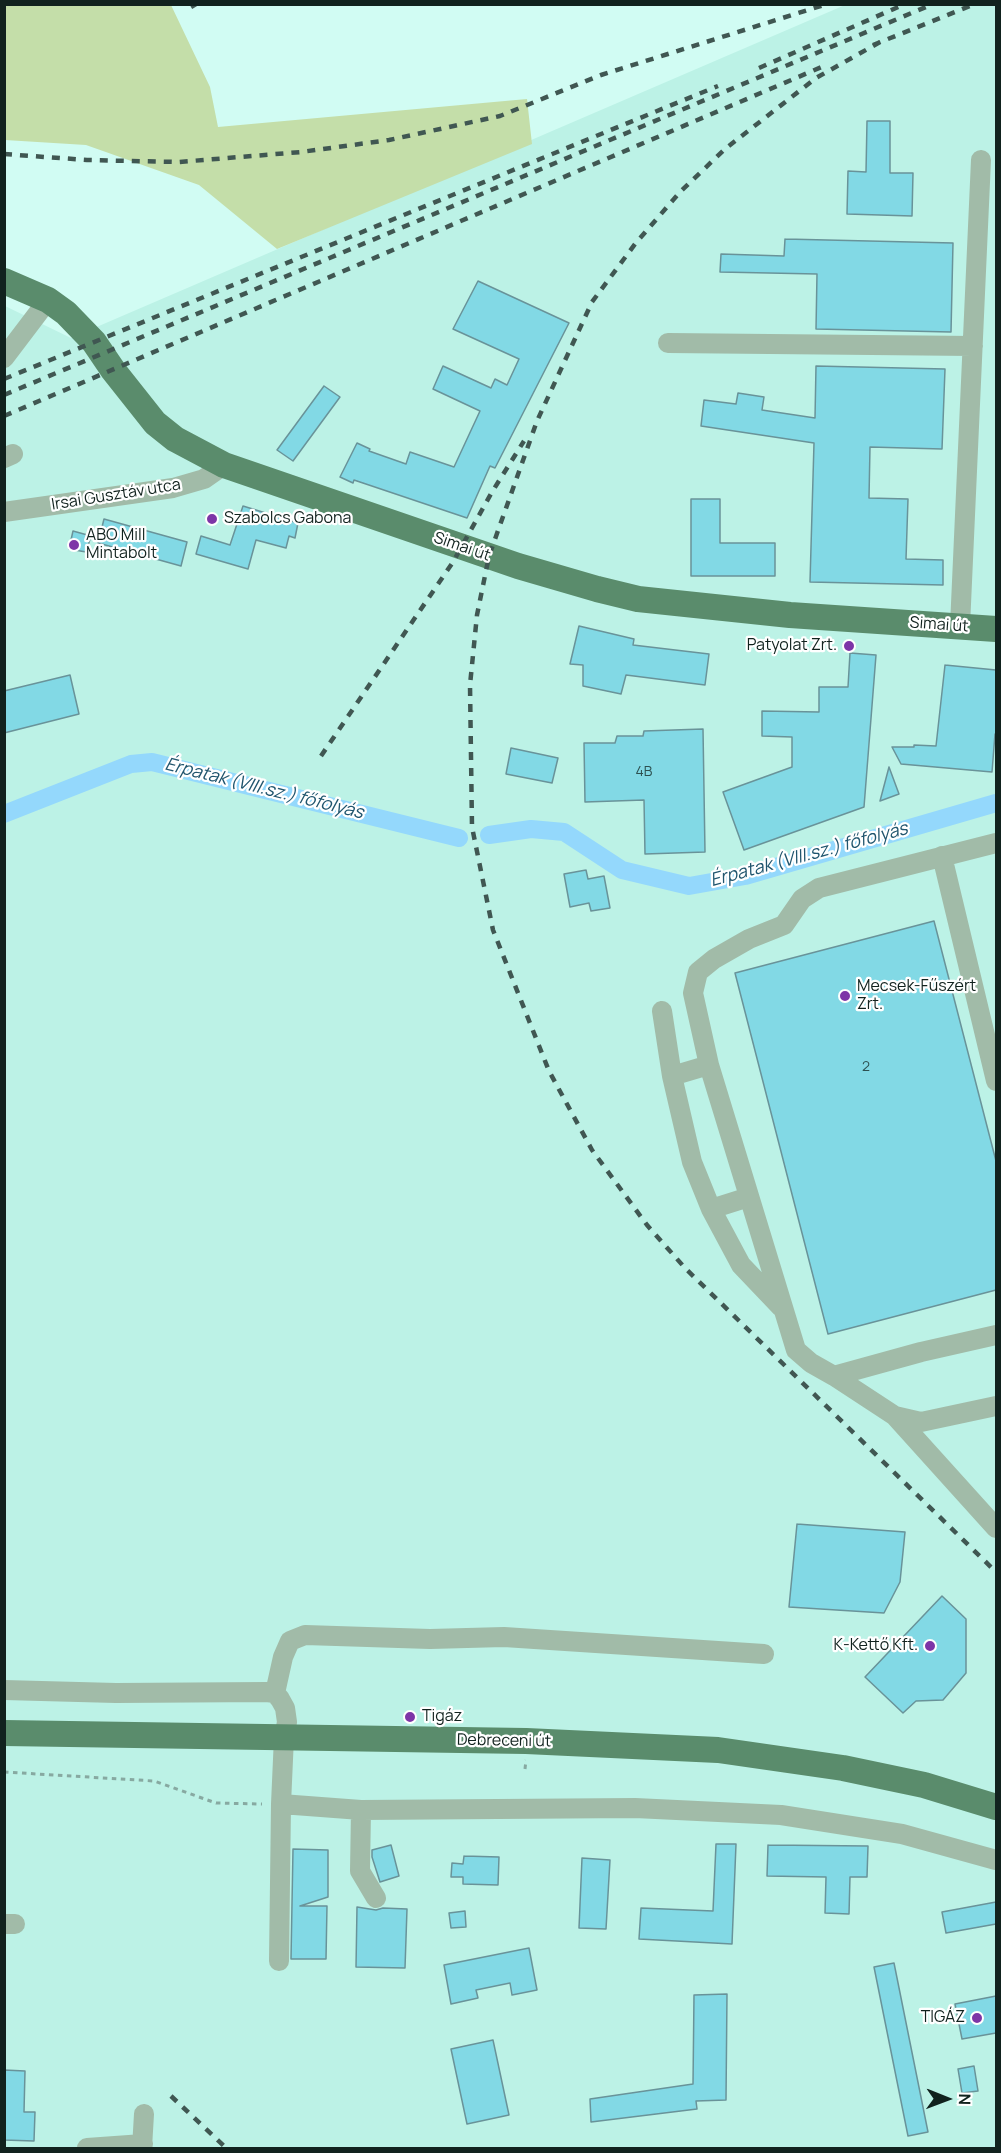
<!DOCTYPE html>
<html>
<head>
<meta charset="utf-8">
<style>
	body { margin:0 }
	#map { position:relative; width:1001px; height:2153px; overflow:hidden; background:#d1fcf3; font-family:Manrope,sans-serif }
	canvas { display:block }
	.frame { position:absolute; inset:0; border:6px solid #11221e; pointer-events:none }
	.north { position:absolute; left:917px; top:2069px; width:60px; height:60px; -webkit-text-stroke:4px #fff; paint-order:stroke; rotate:91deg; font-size:16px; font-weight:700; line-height:24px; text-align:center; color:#11221e }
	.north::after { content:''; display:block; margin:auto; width:21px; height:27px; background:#11221e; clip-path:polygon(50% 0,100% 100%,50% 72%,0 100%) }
</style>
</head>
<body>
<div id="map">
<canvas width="1001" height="2153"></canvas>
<div class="frame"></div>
<div class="north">N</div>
</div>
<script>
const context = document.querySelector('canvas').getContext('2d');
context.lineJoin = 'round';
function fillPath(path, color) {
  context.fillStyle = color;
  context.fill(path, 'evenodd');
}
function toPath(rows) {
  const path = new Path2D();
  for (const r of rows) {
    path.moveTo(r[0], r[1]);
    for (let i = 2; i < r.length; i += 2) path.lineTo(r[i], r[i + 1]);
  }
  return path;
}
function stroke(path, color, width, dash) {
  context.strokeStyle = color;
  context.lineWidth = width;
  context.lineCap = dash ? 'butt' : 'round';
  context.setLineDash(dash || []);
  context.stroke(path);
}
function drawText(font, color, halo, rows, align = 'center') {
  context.font = font + ' Manrope,sans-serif';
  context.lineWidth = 4.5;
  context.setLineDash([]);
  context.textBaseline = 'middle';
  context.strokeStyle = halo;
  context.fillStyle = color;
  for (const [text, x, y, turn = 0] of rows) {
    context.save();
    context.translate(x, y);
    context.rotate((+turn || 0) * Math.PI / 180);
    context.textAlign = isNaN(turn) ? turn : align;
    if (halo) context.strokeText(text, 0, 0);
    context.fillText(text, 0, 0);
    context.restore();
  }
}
const built = toPath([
	[845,5,996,5,996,2148,5,2148,5,306,71,338]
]);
const green = toPath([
	[4,5,171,5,210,87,218,127,527,99,532,144,277,249,199,185,86,145,5,140]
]);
const canal = toPath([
	[4,814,131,764,152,762,459,838],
	[489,835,531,829,564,832,622,870,689,886,745,876,996,803]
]);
const building = toPath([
	[867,121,890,121,890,173,913,173,912,216,847,214,848,171,866,172,867,121],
	[785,239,953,243,951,332,816,329,817,274,720,272,721,254,784,256,785,239],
	[478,281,569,323,495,468,490,466,467,518,354,480,353,483,340,477,357,443,370,449,369,451,406,464,410,452,454,467,480,411,433,389,443,366,491,388,495,379,507,385,519,359,453,329,478,281],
	[816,366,945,369,942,449,870,447,869,498,908,499,906,559,943,560,943,585,810,582,814,443,701,426,704,400,736,404,738,393,764,397,762,410,815,418,816,366],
	[324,386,340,397,293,461,277,450,324,386],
	[691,499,720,499,720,543,775,543,775,576,691,576,691,499],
	[243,506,298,523,295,538,289,536,286,548,256,540,248,569,196,554,201,536,230,545,243,506],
	[104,519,187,542,181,566,98,543,104,519],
	[73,531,91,536,86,552,69,549,73,531],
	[579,626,634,639,633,645,709,654,705,685,626,675,621,694,583,686,583,665,570,664,579,626],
	[850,653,876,655,864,807,744,850,723,792,792,767,792,737,762,736,762,711,819,712,819,687,848,687,850,653],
	[945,665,996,670,996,735,995,734,992,772,901,764,892,747,914,747,914,745,936,746,945,665],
	[70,675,79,714,4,733,4,691,70,675],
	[703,729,705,852,645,854,644,800,585,802,584,743,615,743,617,736,643,736,644,731,703,729],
	[511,748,558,758,552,783,506,774,511,748],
	[889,767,899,794,880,801,889,767],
	[586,870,588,879,604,876,610,908,591,911,589,903,570,907,564,874,586,870],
	[934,921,996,1161,996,1290,828,1334,735,973,934,921],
	[797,1524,905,1532,900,1582,884,1613,789,1607,797,1524],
	[942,1596,966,1619,966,1673,943,1700,916,1701,903,1713,865,1677,942,1596],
	[716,1844,736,1844,732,1944,639,1939,641,1908,713,1911,716,1844],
	[391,1845,399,1876,380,1882,372,1857,372,1850,391,1845],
	[768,1845,868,1846,867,1877,850,1877,849,1914,825,1913,826,1877,767,1876,768,1845],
	[293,1849,328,1850,328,1897,300,1906,327,1906,326,1959,291,1959,293,1849],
	[464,1856,499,1857,498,1885,463,1884,463,1877,451,1877,452,1863,463,1864,464,1856],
	[582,1858,610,1860,606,1929,579,1928,582,1858],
	[996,1902,996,1924,946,1933,942,1912,996,1902],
	[357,1907,376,1910,383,1908,407,1909,405,1968,356,1967,357,1907],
	[465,1911,466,1927,451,1928,449,1913,465,1911],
	[529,1948,537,1990,512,1995,510,1983,476,1990,478,1998,451,2004,444,1965,529,1948],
	[894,1963,928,2132,908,2136,874,1967,894,1963],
	[727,1994,726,2100,696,2101,697,2109,591,2122,590,2099,693,2084,694,1995,727,1994],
	[996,1996,996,2033,962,2039,955,2004,996,1996],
	[493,2040,509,2115,467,2124,451,2049,493,2040],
	[974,2066,978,2091,962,2093,958,2069,974,2066],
	[4,2070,25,2071,24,2112,35,2112,34,2141,4,2140,4,2070]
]);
const path = toPath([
	[525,1769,526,1760],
	[4,1772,154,1781,216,1803,262,1804]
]);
const minor = toPath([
	[668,343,973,346],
	[4,358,48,300],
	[4,458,13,454],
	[4,512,173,488,204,479,224,465],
	[960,626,981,160],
	[996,843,819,888,802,899,784,925,749,939,714,959,698,972,693,993,709,1065,796,1350,811,1363,834,1376,921,1352,996,1335],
	[942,856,996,1081],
	[662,1011,672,1076,692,1162,711,1209,741,1265,781,1307],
	[672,1076,709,1065],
	[711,1209,749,1197],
	[834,1376,895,1416,996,1528],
	[895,1416,921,1422,996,1406],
	[4,1690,116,1693,266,1692,275,1693,280,1699,285,1708,287,1722,284,1737,281,1804,279,1961],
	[275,1693,283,1657,290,1641,305,1635,430,1639,504,1637,764,1654],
	[281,1804,361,1810,635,1808,781,1815,902,1834,996,1860],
	[361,1810,360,1871,376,1898],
	[4,1924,15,1924],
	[87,2148,143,2144],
	[142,2148,144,2114]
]);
const major = toPath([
	[4,281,48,300,66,313,94,342,113,370,155,423,175,439,224,465,518,566,597,589,638,599,790,615,996,629],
	[4,1733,526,1741,718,1750,843,1768,924,1785,996,1807]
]);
const rail = toPath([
	[191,7,196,4],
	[880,42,816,78,725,149,680,192,635,244,592,302,537,421,489,556,477,615,470,685,472,827,493,930,549,1071,592,1150,647,1225,685,1268,996,1572],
	[873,45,975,4],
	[759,68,905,4],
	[4,154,87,160,179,162,301,152,389,140,500,116,601,75,827,4],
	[4,379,718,86],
	[4,395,933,4],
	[4,416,824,66],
	[321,756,453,562,492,492,524,441],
	[171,2096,226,2148]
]);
const markers = [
	[212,519,6,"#7d35a7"],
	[74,545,6,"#7d35a7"],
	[849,646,6,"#7d35a7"],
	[845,996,6,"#7d35a7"],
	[930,1646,6,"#7d35a7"],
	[410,1717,6,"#7d35a7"],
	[977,2018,6,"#7d35a7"]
];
const numberNames = [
	["4B",644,772],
	["2",866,1067]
];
const streetNames = [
	["Irsai Gusztáv utca",116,495,-9],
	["Simai út",462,547,19],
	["Simai út",939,625,4],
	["Debreceni út",504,1741,1]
];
const poiNames = [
	["Szabolcs Gabona",224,519],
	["ABO Mill",86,536],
	["Mintabolt",86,554],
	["Patyolat Zrt.",837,646,"right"],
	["Mecsek-Fűszért",857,987],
	["Zrt.",857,1005],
	["K-Kettő Kft.",918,1646,"right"],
	["Tigáz",422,1717],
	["TIGÁZ",965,2018,"right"]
];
const waterNames = [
	["Érpatak (VIII.sz.) főfolyás",264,789,14],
	["Érpatak (VIII.sz.) főfolyás",809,855,-15]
];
fillPath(built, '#bcf2e6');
fillPath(green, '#c4dea9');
stroke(canal, '#94d8fc', 18);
fillPath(building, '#82d9e5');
stroke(building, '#699399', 1.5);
stroke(path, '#87a9a1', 3, [4.5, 4.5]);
stroke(minor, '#a1bba8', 20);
stroke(major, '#5a8c6c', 26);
stroke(rail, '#405752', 4.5, [8, 8]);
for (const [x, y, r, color] of markers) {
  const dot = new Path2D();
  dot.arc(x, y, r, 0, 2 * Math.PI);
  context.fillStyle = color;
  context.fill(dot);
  stroke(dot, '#fff', 2);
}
drawText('14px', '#2d5050', null, numberNames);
drawText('16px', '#11221e', '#fff', streetNames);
drawText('16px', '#11221e', '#fff', poiNames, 'left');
drawText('italic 18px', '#20556e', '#fff', waterNames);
</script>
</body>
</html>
